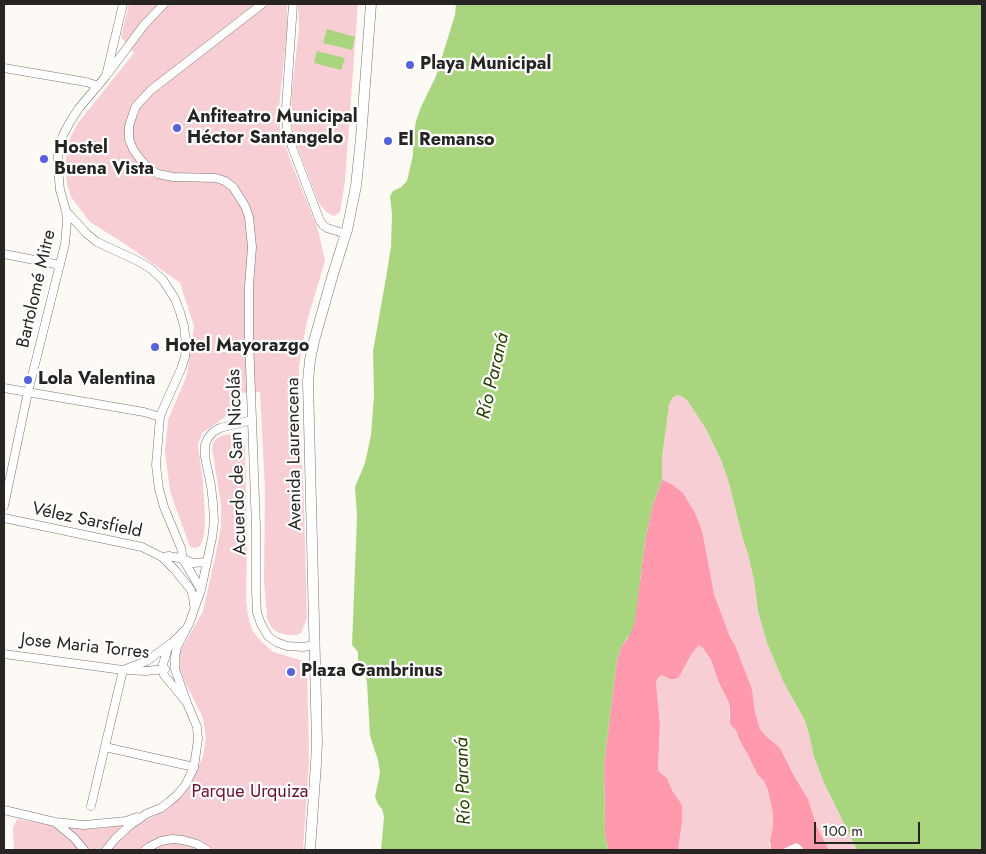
<!DOCTYPE html>
<html>
<head>
<meta charset="utf-8">
<style>
	body { margin:0 }
	#map { position:relative; width:986px; height:854px; overflow:hidden; background:#fdf9f5; font-family:Jost,sans-serif }
	canvas { display:block }
	.frame { position:absolute; inset:0; border:5px solid #262523; pointer-events:none }
	.scale { position:absolute; left:814px; top:822px; width:106px; height:22px; box-sizing:border-box; border:2px solid #262523; border-top:0; padding-left:6px; font-size:15px; line-height:18px; white-space:nowrap; color:#262523; -webkit-text-stroke:4px #fff; paint-order:stroke }
</style>
</head>
<body>
<div id="map">
<canvas width="986" height="854"></canvas>
<div class="frame"></div>
<div class="scale">100 m</div>
</div>
<script>
const context = document.querySelector('canvas').getContext('2d');
context.lineJoin = 'round';
function fillPath(path, color) {
  context.fillStyle = color;
  context.fill(path, 'evenodd');
}
function toPath(rows) {
  const path = new Path2D();
  for (const r of rows) {
    path.moveTo(r[0], r[1]);
    for (let i = 2; i < r.length; i += 2) path.lineTo(r[i], r[i + 1]);
  }
  return path;
}
function stroke(path, color, width, dash) {
  context.strokeStyle = color;
  context.lineWidth = width;
  context.lineCap = dash ? 'butt' : 'round';
  context.setLineDash(dash || []);
  context.stroke(path);
}
function drawText(font, color, halo, rows, align = 'center') {
  context.font = font + ' Jost,sans-serif';
  context.lineWidth = 4.5;
  context.setLineDash([]);
  context.textBaseline = 'middle';
  context.strokeStyle = halo;
  context.fillStyle = color;
  for (const [text, x, y, turn = 0] of rows) {
    context.save();
    context.translate(x, y);
    context.rotate((+turn || 0) * Math.PI / 180);
    context.textAlign = isNaN(turn) ? turn : align;
    if (halo) context.strokeText(text, 0, 0);
    context.fillText(text, 0, 0);
    context.restore();
  }
}
const green = toPath([
	[129,4,287,4,287,30,279,108,280,127,289,157,318,230,325,261,307,321,299,366,299,399,304,506,307,618,301,633,296,635,287,635,277,632,271,627,267,618,264,579,265,488,260,392,240,393,241,401,234,409,225,417,202,433,198,445,203,483,205,518,204,536,200,546,196,548,190,547,170,491,165,452,168,420,187,375,194,326,180,283,128,246,90,222,71,197,67,184,65,168,67,150,71,136,78,123,134,53,121,37],
	[298,4,358,4,345,181,340,212,334,216,326,212,319,203,299,151,291,122,292,91,299,27],
	[677,395,681,396,687,400,706,429,722,462,729,483,742,536,748,554,754,580,758,611,767,643,783,681,805,721,809,734,814,757,825,785,857,850,829,850,817,827,808,799,793,774,780,748,766,736,760,729,755,712,752,689,735,645,730,637,714,594,709,573,662,480,662,458,669,405,671,398],
	[230,434,235,435,241,440,245,446,247,545,246,599,248,616,252,630,260,640,273,652,307,662,309,762,303,850,14,850,13,828,17,819,44,824,84,829,106,828,141,822,155,816,171,806,184,793,194,777,203,756,206,738,203,718,185,682,180,669,180,652,203,611,215,558,221,527,221,505,212,448,213,443,217,438,224,435],
	[699,645,703,648,711,660,719,683,728,701,730,706,729,718,732,727,736,730,739,739,748,755,757,774,764,781,768,790,773,814,773,826,770,840,769,845,771,850,678,850,682,823,681,803,673,792,667,778,659,772,658,768,660,725,656,682,658,678,662,675,679,677,692,653]
]);
const forest = toPath([
	[662,480,671,484,683,493,695,513,702,531,714,594,730,637,735,645,752,689,755,712,760,729,766,736,780,748,793,774,808,799,817,827,829,850,804,850,800,845,796,843,781,850,771,850,770,840,773,826,773,814,768,790,764,781,757,774,748,755,739,739,736,730,732,727,730,723,730,706,728,701,719,683,711,660,703,648,699,645,692,653,679,677,675,679,670,679,662,675,658,678,656,682,660,725,658,768,659,772,667,778,673,792,681,803,682,807,682,823,678,850,608,850,605,834,604,764,617,660,621,647,628,638,640,581,645,541,652,507]
]);
const water = toPath([
	[456,4,982,4,982,850,857,850,825,785,814,757,809,734,805,721,783,681,767,643,758,611,754,580,748,554,742,536,729,483,722,462,706,429,687,400,681,396,677,395,672,398,669,405,662,458,662,480,652,507,645,541,635,621,631,633,621,647,617,660,604,764,605,834,608,850,381,850,384,817,382,809,378,804,375,797,380,773,378,760,370,736,367,683,365,673,358,661,358,652,352,645,357,517,355,487,365,463,371,435,374,396,373,351,386,278,391,247,392,214,390,196,393,191,401,187,407,181,413,155,413,139,416,121,421,107,436,76,455,15],
	[327,29,355,37,352,50,323,43],
	[317,51,345,58,341,70,314,63]
]);
const minor = toPath([
	[262,4,151,90,136,106,133,114,129,126,129,139,133,149,140,159,148,168,158,174,173,177,216,178,225,181,233,187,245,206,249,217,252,247,249,286,249,339,256,527,256,592,257,613,261,624,268,636,276,642,287,646,303,647,315,645],
	[293,4,286,108,287,128,292,147,320,221,323,225,327,228,346,234],
	[4,68,86,82,98,86],
	[109,72,144,25,164,4],
	[66,211,87,234,97,242,138,261,151,269,163,280,175,299,180,312,184,326,186,344,185,357,181,369,163,409,160,417,156,465,159,489,164,507,181,548,183,559,201,590],
	[4,254,60,265],
	[4,388,144,412,160,417],
	[4,506,28,392,65,244,67,221,66,211,60,190,58,168,58,151,63,135,70,122,79,108,106,76,123,4],
	[4,518,142,547,162,557,175,570,191,590,193,597,194,605],
	[162,557,169,556,183,559,193,563,206,562],
	[185,630,174,641,168,648,163,664,163,669,164,675,187,703,175,669,175,657,177,647,189,624,201,590,212,538,214,522,213,503,211,486,205,457,205,445,208,438,213,432,220,428,252,420],
	[4,654,123,670,146,671,165,669],
	[105,747,194,767],
	[91,806,123,670,147,661,170,644],
	[4,810,55,822,84,825,126,821,137,817],
	[55,822,74,838,84,850],
	[106,850,115,839,129,826,146,814,161,808,169,802,177,795,186,784,194,767,198,739,197,727,187,703],
	[145,850,149,847,161,841,172,839,183,840,197,844,207,850]
]);
const tertiary = toPath([
	[310,850,316,764,317,743,308,381,310,360,314,341,333,274,347,230,356,186,361,138,371,4]
]);
const markers = [
	[410,65,5,"#5662d9"],
	[177,128,5,"#5662d9"],
	[388,141,5,"#5662d9"],
	[44,159,5,"#5662d9"],
	[155,347,5,"#5662d9"],
	[28,380,5,"#5662d9"],
	[291,672,5,"#5662d9"]
];
const poiNames = [
	["Playa Municipal",420,65],
	["Anfiteatro Municipal",187,118],
	["Héctor Santangelo",187,139],
	["El Remanso",398,141],
	["Hostel",54,149],
	["Buena Vista",54,170],
	["Hotel Mayorazgo",165,347],
	["Lola Valentina",38,380],
	["Plaza Gambrinus",301,672]
];
const streetNames = [
	["Bartolomé Mitre",37,289,-77],
	["Avenida Laurencena",295,454,-91],
	["Acuerdo de San Nicolás",238,462,-92],
	["Vélez Sarsfield",87,521,12],
	["Jose Maria Torres",85,647,6]
];
const parkNames = [
	["Parque Urquiza",250,793]
];
const waterNames = [
	["Río Paraná",494,376,-77],
	["Río Paraná",464,781,-92]
];
fillPath(green, '#f7ced4');
fillPath(forest, '#fe99ae');
fillPath(water, '#aad57f');
stroke(minor, '#797672', 9);
stroke(tertiary, '#797672', 11);
stroke(minor, '#fff', 8);
stroke(tertiary, '#fff', 10);
for (const [x, y, r, color] of markers) {
  const dot = new Path2D();
  dot.arc(x, y, r, 0, 2 * Math.PI);
  context.fillStyle = color;
  context.fill(dot);
  stroke(dot, '#fff', 2);
}
drawText('bold 18px', '#262523', '#fff', poiNames, 'left');
drawText('18px', '#262523', '#fff', streetNames);
drawText('18px', '#6b1230', '#fff', parkNames);
drawText('italic 19px', '#284202', '#fff', waterNames);
</script>
</body>
</html>
